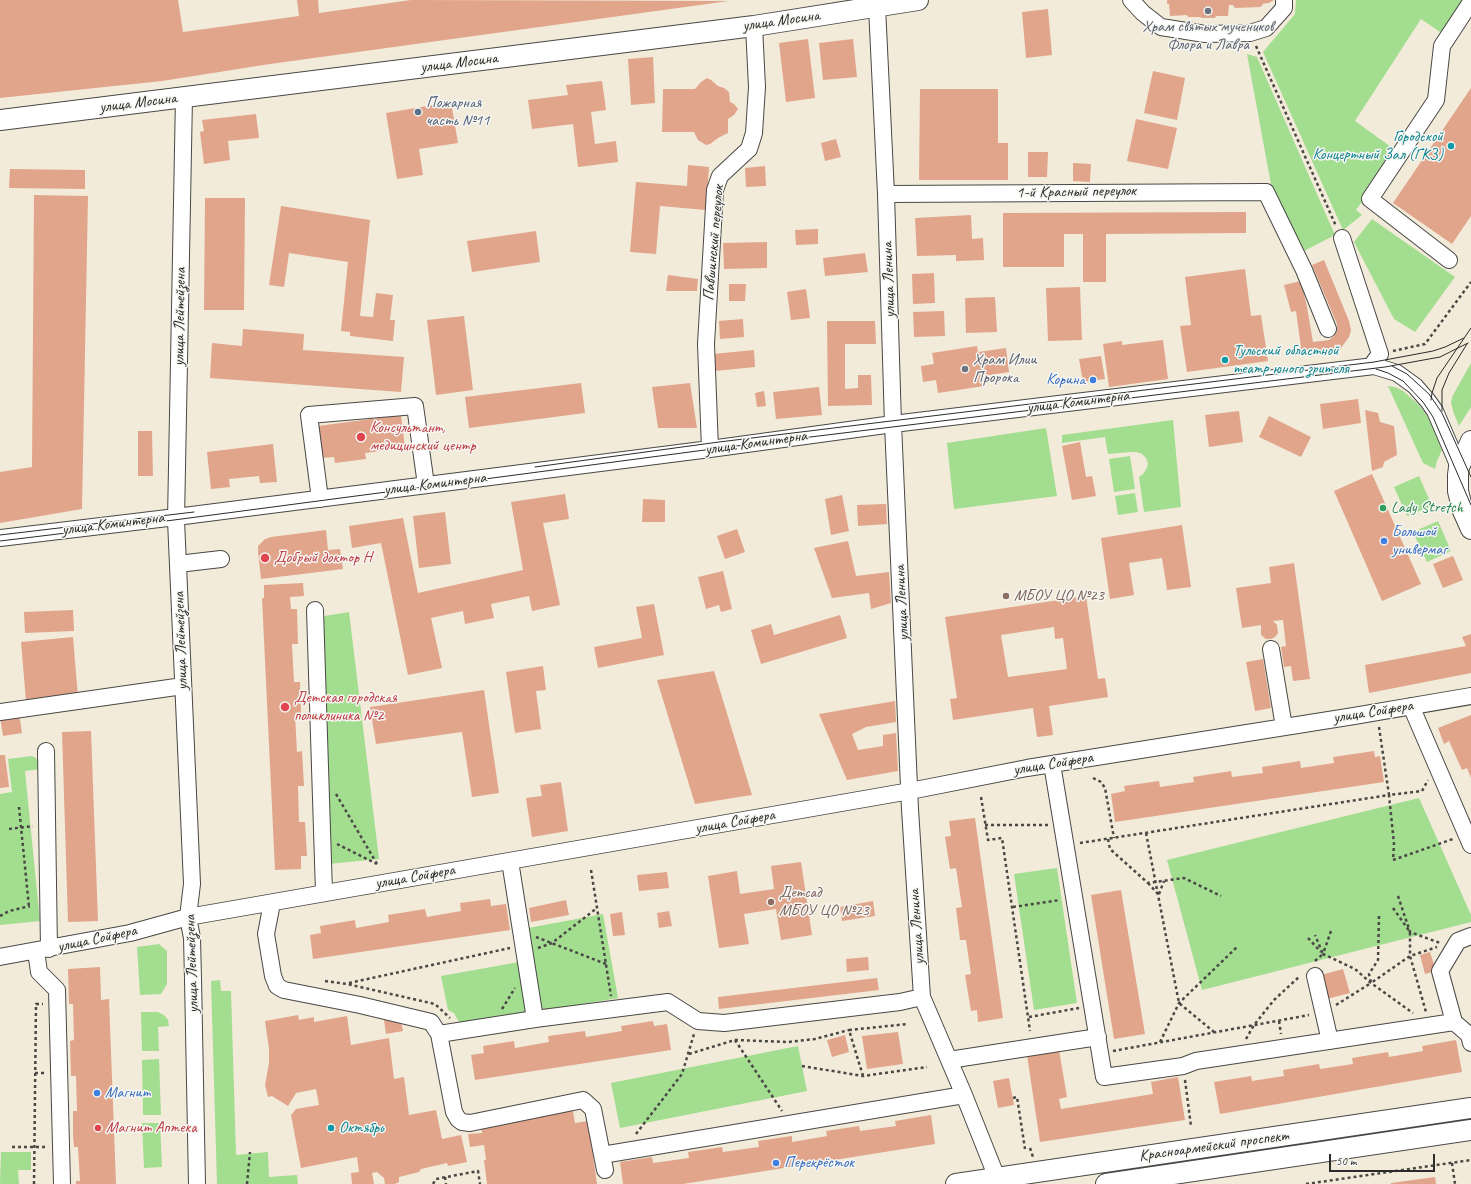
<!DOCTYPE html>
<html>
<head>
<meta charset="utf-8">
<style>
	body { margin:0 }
	#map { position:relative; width:1471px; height:1184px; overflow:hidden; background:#f2ebd9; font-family:Caveat,sans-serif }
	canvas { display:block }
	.scale { position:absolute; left:1329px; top:1154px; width:106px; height:18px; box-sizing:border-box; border:2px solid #2b2b2b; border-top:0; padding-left:5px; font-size:12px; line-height:14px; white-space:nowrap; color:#2b2b2b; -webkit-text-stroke:3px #f6f6f2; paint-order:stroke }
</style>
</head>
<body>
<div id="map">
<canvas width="1471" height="1184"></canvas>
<div class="scale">50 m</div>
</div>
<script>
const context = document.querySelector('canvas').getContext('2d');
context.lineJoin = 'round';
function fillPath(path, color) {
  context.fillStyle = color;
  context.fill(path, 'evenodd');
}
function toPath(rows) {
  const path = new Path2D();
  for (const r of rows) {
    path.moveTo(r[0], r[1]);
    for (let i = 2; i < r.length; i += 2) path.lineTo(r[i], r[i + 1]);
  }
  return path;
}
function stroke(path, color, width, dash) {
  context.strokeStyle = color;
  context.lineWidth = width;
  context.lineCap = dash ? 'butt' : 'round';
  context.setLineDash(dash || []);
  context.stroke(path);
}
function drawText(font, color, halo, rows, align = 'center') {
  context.font = font + ' Caveat,sans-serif';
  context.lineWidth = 3;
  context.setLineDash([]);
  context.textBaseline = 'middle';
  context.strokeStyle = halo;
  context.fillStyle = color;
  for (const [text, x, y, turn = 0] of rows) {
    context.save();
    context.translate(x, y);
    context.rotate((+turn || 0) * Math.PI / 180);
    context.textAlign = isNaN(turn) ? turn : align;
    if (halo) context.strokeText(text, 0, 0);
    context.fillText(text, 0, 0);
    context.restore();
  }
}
const green = toPath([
	[1296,0,1462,0,1443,34,1421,19,1355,121,1398,152,1356,210,1362,215,1343,230,1263,52,1295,14],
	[1247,54,1257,57,1335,235,1304,251,1272,190],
	[1372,219,1455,277,1415,332,1394,319,1354,242],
	[1471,363,1471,407,1459,426,1453,411,1451,402,1453,395],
	[1388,386,1395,387,1403,391,1418,404,1428,417,1442,450,1437,461,1435,469,1423,463],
	[1173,420,1181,507,1144,512,1139,477,1143,474,1147,468,1148,463,1146,458,1142,454,1137,452,1131,452,1108,454,1105,437,1062,443,1062,435],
	[1046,428,1057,496,954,509,947,443],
	[1130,456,1135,489,1114,492,1109,459],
	[1419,476,1432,506,1407,516,1394,487],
	[1135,493,1138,512,1118,515,1115,496],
	[1438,521,1451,551,1427,562,1413,532],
	[349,612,379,859,329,864,318,617],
	[32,756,36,758,38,762,40,769,25,771,40,921,0,925,0,794,12,792,8,759],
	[1419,798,1471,915,1471,922,1202,990,1167,860],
	[1057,868,1077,1003,1034,1010,1014,874],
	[603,914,618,998,538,1012,523,929],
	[159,944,167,951,167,984,161,994,140,995,137,947],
	[519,962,527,1015,460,1024,454,1013,448,1010,441,976],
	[220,980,221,991,231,991,236,1155,268,1152,269,1177,297,1175,298,1184,217,1184,211,981],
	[141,1012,158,1012,164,1015,168,1020,169,1026,158,1027,159,1051,142,1051],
	[798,1046,807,1091,620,1128,611,1083],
	[159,1059,161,1115,143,1115,142,1060],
	[142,1123,160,1123,162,1167,144,1168],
	[1,1152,31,1152,31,1170,18,1170,19,1184,0,1184]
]);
const building = toPath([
	[0,0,178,0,183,32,299,16,297,0,318,0,319,13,411,0,729,1,270,64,162,81,0,98],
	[1167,0,1274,0,1269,3,1262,4,1263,5,1260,7,1235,8,1233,5,1229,5,1228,16,1216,16,1215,18,1202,18,1200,17,1188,17,1187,15,1170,16,1169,4,1167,4],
	[1048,9,1052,55,1026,58,1022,12],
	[808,39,815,98,786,102,779,43],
	[853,39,857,77,823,80,819,43],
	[653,57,655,103,631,105,628,59],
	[1153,71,1185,78,1177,120,1144,113],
	[707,78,711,80,718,86,724,88,729,92,730,102,734,104,738,109,734,115,728,119,728,133,718,138,710,144,706,145,698,140,694,132,662,132,663,89,695,89,701,82],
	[602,81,606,110,591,112,595,144,616,141,618,162,578,167,573,124,532,129,528,100,568,95,566,85],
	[1471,88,1471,216,1452,244,1393,203],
	[920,89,998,89,998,143,1008,143,1008,180,919,180],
	[451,102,458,143,419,149,423,175,397,179,386,113],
	[256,114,259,138,228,141,230,160,204,164,200,132,204,131,202,120],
	[1136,119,1177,128,1168,169,1127,161],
	[836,139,841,157,825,161,821,143],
	[1028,152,1048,152,1047,177,1028,177],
	[1073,163,1091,164,1090,182,1073,181],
	[688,165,709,167,706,210,660,206,656,254,630,252,636,182,687,186],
	[765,166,766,186,746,187,745,168],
	[10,169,85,170,85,189,9,188],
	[34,195,88,196,82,509,0,523,0,472,32,467],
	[205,198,245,198,244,310,204,310],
	[281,206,370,220,360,316,373,317,376,293,393,295,390,320,395,320,393,341,350,336,350,332,341,331,348,262,289,253,284,287,269,285],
	[1246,212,1246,233,1106,234,1106,282,1083,282,1083,234,1064,234,1064,267,1003,267,1003,213],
	[971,215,972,239,983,238,984,260,956,261,956,255,917,256,915,218],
	[818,229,818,244,796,245,795,230],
	[536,231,540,262,472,272,467,241],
	[767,242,767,268,724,269,723,243],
	[865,253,868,272,825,276,823,258],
	[1324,260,1349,321,1351,330,1349,337,1341,348,1334,351,1302,355,1296,311,1291,312,1284,285,1301,281,1307,307,1313,342,1329,340,1333,337,1337,332,1337,324,1312,265],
	[1245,269,1251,316,1261,315,1268,361,1187,372,1180,326,1191,325,1185,277],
	[934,273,935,303,913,304,912,274],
	[668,275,698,279,697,291,666,291],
	[729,284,746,284,745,301,729,301],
	[1080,287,1082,340,1048,341,1046,288],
	[806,289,810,318,791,320,787,292],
	[995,297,997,332,966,333,965,298],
	[944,311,945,336,914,337,913,312],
	[464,316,473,390,436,395,427,320],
	[743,319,744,337,720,339,719,321],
	[827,321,875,321,876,344,845,344,845,389,858,388,858,375,871,375,872,405,828,406],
	[243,329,304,334,303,350,404,357,401,392,210,378,212,343,242,346],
	[1163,340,1168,379,1109,387,1103,344,1122,341,1122,345],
	[977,346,978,352,1006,348,1009,372,983,376,984,386,938,393,936,380,923,382,921,366,934,364,932,353],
	[754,350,755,367,715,371,713,354],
	[1101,356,1105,379,1083,382,1079,359],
	[581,383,585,413,469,428,465,397],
	[690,383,697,428,658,428,652,387],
	[819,387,822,415,776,419,773,392],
	[764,391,766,406,757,407,755,393],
	[1358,399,1361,423,1323,429,1320,404],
	[1365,410,1378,413,1380,422,1394,426,1397,455,1384,462,1383,467,1372,471],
	[1239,411,1243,442,1209,447,1205,415],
	[401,415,405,448,365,453,366,459,335,463,334,457,322,458,318,426],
	[1269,416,1311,437,1301,457,1259,437],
	[138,431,152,431,153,476,138,476],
	[1080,442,1086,477,1092,476,1096,496,1072,500,1062,446],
	[273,444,277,482,260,483,259,476,229,479,230,487,211,489,207,452],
	[1372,474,1421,584,1382,601,1334,491],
	[565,494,569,519,543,523,560,605,532,611,529,596,491,604,494,618,465,624,463,611,431,618,442,668,408,675,381,543,352,548,349,526,403,518,418,593,523,570,511,502],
	[842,495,849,531,831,535,825,499],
	[643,499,665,500,665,522,642,522],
	[886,504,887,524,858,526,857,505],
	[445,512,451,564,419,568,413,516],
	[1182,525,1191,587,1167,590,1162,558,1129,563,1134,595,1110,599,1101,538],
	[737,529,745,552,725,559,717,536],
	[326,530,328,550,340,549,343,569,261,579,258,552,258,546,265,539,271,537],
	[848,541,856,576,889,572,891,603,871,609,869,593,832,598,814,548],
	[1453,556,1463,580,1443,588,1433,564],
	[1294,563,1310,679,1293,681,1291,666,1284,667,1281,647,1286,646,1283,620,1273,621,1277,625,1278,633,1275,637,1271,639,1266,639,1261,635,1261,625,1242,628,1236,588,1271,583,1269,567],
	[723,571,732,609,721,612,719,605,706,609,698,577],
	[303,583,304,596,290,597,291,609,297,609,298,644,292,644,294,682,300,682,301,714,295,714,297,752,302,751,304,786,298,786,299,822,305,822,307,856,301,856,301,869,275,870,262,598,264,598,264,585],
	[1086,596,1098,679,1105,678,1108,697,1049,706,1053,735,1037,737,1033,708,953,720,950,699,957,698,945,617],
	[1054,627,1055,639,1063,638,1067,669,1008,677,1001,635],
	[654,604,664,655,598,668,594,647,642,638,636,607],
	[73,610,74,631,25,633,24,612],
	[840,615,847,638,761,664,751,630,771,624,774,635],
	[1471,634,1471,673,1369,693,1365,665,1466,646,1462,637],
	[73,637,78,697,26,701,21,642],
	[1263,659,1271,708,1255,711,1246,662],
	[543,666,546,690,536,691,541,729,515,733,506,672],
	[714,671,752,795,695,804,657,680],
	[484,690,499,793,472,797,462,732,376,744,370,707],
	[895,701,896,722,866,727,852,734,858,750,883,746,883,735,896,733,898,771,847,780,819,714],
	[19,713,22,733,3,736,0,716],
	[1471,715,1471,778,1467,768,1462,770,1449,741,1444,744,1438,728],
	[91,731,98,921,68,922,62,732],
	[1374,751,1375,757,1380,756,1384,782,1115,822,1111,794,1125,791,1124,786,1159,781,1160,787,1194,782,1193,777,1231,771,1232,777,1263,773,1262,767,1300,761,1301,768,1334,763,1333,757],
	[0,755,5,755,9,787,0,788],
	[561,782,568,831,532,837,526,798,542,796,540,785],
	[975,818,1003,1018,978,1022,977,1010,971,1011,965,975,971,974,966,940,960,940,956,908,962,907,956,868,950,869,945,837,951,836,949,821],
	[801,862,812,935,781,940,776,909,744,914,749,944,719,948,708,876,737,871,740,894,774,889,771,866],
	[667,872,669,888,639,891,637,875],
	[1121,890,1145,1034,1114,1039,1091,895],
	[490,899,491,906,506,904,510,930,313,959,310,935,321,933,320,926,355,920,356,928,389,922,388,915,425,909,427,917,461,911,460,903],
	[566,900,569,915,531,922,529,908],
	[873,901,875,916,842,921,840,907],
	[669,911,672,926,659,928,657,913],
	[622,912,625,935,613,936,610,914],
	[1430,952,1436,971,1425,974,1420,955],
	[868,957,869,970,847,972,846,959],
	[100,967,101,1000,109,999,116,1184,76,1184,76,1181,80,1181,78,1147,74,1147,73,1135,73,1111,77,1111,76,1076,71,1076,70,1041,74,1040,73,1004,69,1004,68,969],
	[1343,969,1350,993,1323,1000,1317,976],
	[877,978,879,990,719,1009,718,997],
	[298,1015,299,1020,314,1017,314,1022,347,1016,351,1045,389,1038,394,1079,404,1077,409,1115,436,1110,442,1139,461,1135,467,1162,448,1166,447,1163,421,1169,419,1172,399,1177,399,1182,395,1184,385,1184,384,1178,377,1172,372,1173,374,1184,352,1184,351,1173,359,1172,357,1157,301,1168,291,1115,296,1109,319,1105,316,1089,296,1093,288,1106,272,1096,268,1097,265,1085,269,1063,269,1049,265,1021],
	[400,1017,403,1031,386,1034,384,1020],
	[653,1021,654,1026,667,1024,671,1050,475,1080,471,1055,484,1053,483,1046,514,1041,515,1048,549,1042,548,1036,585,1031,586,1037,622,1031,621,1026],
	[898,1032,903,1064,867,1069,862,1036],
	[845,1035,849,1052,832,1057,827,1040],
	[1456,1040,1462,1072,1220,1114,1214,1082,1251,1076,1252,1081,1284,1076,1283,1070,1319,1064,1320,1069,1353,1064,1352,1058,1388,1052,1389,1057,1423,1051,1422,1046],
	[1059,1050,1067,1097,1059,1099,1061,1109,1153,1094,1151,1082,1178,1077,1185,1120,1040,1142,1027,1055],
	[1009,1078,1014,1105,998,1108,993,1081],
	[573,1111,575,1123,588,1121,597,1184,487,1184,484,1160,486,1160,484,1145,470,1147,468,1134,482,1133,481,1125],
	[931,1115,935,1144,683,1184,623,1184,620,1162,652,1157,653,1163,689,1158,688,1152,722,1147,723,1152,759,1147,758,1141,792,1136,792,1142,827,1136,826,1131,859,1126,860,1131,896,1126,895,1121],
	[1435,1177,1436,1184,1391,1184,1391,1183]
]);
const path = toPath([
	[1256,46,1336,226],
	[1393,351,1425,344,1471,282],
	[1379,727,1389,795,1422,791,1428,780],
	[1093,778,1101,782,1105,788,1114,838],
	[336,794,377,864],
	[981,797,988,840,1002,838,1030,1031],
	[19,807,29,907],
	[985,825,1048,825],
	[9,829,33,826],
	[1146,833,1179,1003,1214,1032],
	[1108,839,1110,849,1148,883,1184,878,1221,896],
	[1080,843,1389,795,1394,844,1393,860,1453,839],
	[337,844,377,864],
	[591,870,611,996],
	[1148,883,1158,894],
	[1159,894,1164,881],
	[1398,896,1410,932,1440,943],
	[1013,907,1060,900],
	[1393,908,1410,932,1410,956,1426,1012],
	[0,916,9,911,30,906],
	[1379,916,1378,960,1369,974,1371,983,1410,956,1437,947],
	[1331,931,1323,954,1355,969,1371,983,1413,1013],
	[536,937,606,964],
	[1308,938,1321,952],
	[538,948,552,943,597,908],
	[1315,961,1323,954,1315,935],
	[325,981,347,984,435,1004,450,1018],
	[349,983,510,948],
	[1336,1005,1371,983],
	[502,1009,515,988],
	[1029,1017,1079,1008],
	[1279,1021,1281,1034],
	[1246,1039,1254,1025,1274,1000,1300,976],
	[735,1040,782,1111],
	[1160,1042,1179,1003,1237,947],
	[1113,1051,1309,1015],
	[689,1054,735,1040,788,1042,815,1039,849,1030],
	[802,1066,863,1076,927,1067],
	[35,1073,44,1073],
	[863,1076,849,1030,908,1024],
	[1185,1080,1191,1126],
	[1013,1098,1017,1097,1025,1149],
	[113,1129,139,1128],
	[636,1134,682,1074,694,1034],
	[12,1147,48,1147],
	[1030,1148,1033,1157],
	[1452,1163,1455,1184],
	[445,1177,446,1184],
	[34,1184,36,1004,43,1004],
	[247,1184,250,1152],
	[433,1184,436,1179,478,1171,480,1184],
	[1306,1184,1471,1160]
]);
const minor = toPath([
	[1131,0,1143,13,1161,27,1205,34,1250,33,1266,28,1284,8,1284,0],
	[877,7,886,194,893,424,910,809,922,997,964,1095,997,1178],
	[184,97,176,520,192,884,188,917,192,938,193,979,197,1184],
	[886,194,1266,192,1304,270,1328,329],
	[1342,238,1380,354,1374,362],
	[1449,260,1370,199,1436,100,1442,46,1471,2],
	[710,449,706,344,715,190,720,176,749,149,754,133,757,87,754,26],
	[320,499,309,415,415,406,426,485],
	[0,538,176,517,710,449,893,424,1374,366,1397,373,1415,386,1428,401,1435,411,1459,467],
	[178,564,221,559],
	[315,610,324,893],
	[1271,649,1284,727],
	[1411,706,1471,845],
	[0,712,183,686],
	[46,751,49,949],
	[1052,764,1104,1077,1183,1066,1196,1061,1454,1022,1469,1035,1471,1043],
	[510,861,535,1019],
	[272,903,266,934,273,976,277,986,284,990,360,1005,431,1022,439,1034,454,1112,458,1119,462,1122,470,1123,583,1100,593,1109,605,1170],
	[36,951,39,972,57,990,62,1184],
	[0,957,130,933,188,917,910,791,1027,768,1354,716,1471,696],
	[1315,976,1330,1041],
	[1454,1022,1440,971,1458,941,1471,936],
	[439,1034,535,1019,668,1002,698,1021,724,1023,900,1002,922,997],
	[949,1060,1098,1037],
	[602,1155,964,1095]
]);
const major = toPath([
	[0,120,754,26,918,0],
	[1471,441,1459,467,1458,475,1458,491,1463,511,1471,529],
	[956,1184,1471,1108],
	[1106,1184,1471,1130]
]);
const tram = toPath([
	[1392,366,1407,374,1429,394,1442,413,1471,477],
	[1376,369,1388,373,1403,381,1423,402,1433,417,1471,505],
	[1431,400,1432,393,1437,378,1471,328],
	[1442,411,1442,390,1449,373,1467,344],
	[535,467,719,442,1374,362,1433,351,1445,347,1464,338],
	[0,535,194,512],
	[0,541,174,520,720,448,1385,367,1440,357,1468,343]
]);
const markers = [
	[1208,11,4,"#6b7280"],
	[418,112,4,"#5c6f8a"],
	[1451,146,4,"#0f9aa8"],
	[1225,360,4,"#0f9aa8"],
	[965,369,4,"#6b7280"],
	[1093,380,4,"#3f7fe0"],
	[361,437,5,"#e0444e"],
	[1383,508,4,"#2e9e5b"],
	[1384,541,4,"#3f7fe0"],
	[265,558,5,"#e0444e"],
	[1006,596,4,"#8d6e63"],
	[285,707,5,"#e0444e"],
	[771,902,4,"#8d6e63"],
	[97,1093,4,"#3f7fe0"],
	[98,1128,4,"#e0444e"],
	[331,1128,4,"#0f9aa8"],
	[776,1163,4,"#3f7fe0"]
];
const streetNames = [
	["улица Мосина",781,21,-8],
	["улица Мосина",459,63,-7],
	["улица Мосина",138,103,-7],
	["1-й Красный переулок",1076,192,-1],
	["Павшинский переулок",714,243,-85],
	["улица Ленина",889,280,-92],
	["улица Лейтейзена",180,317,-89],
	["улица Коминтерна",1078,402,-7],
	["улица Коминтерна",756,443,-8],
	["улица Коминтерна",435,484,-7],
	["улица Коминтерна",113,524,-7],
	["улица Ленина",902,603,-93],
	["улица Лейтейзена",181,641,-92],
	["улица Сойфера",1373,712,-9],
	["улица Сойфера",1053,764,-9],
	["улица Сойфера",735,822,-10],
	["улица Сойфера",415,877,-10],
	["улица Ленина",917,927,-94],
	["улица Сойфера",97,939,-12],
	["улица Лейтейзена",192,964,-92],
	["Красноармейский проспект",1214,1146,-8]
];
const worshipNames = [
	["Храм святых мучеников",1208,27],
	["Флора и Лавра",1208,45],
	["Храм Илии",973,360,"left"],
	["Пророка",973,378,"left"]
];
const serviceNames = [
	["Пожарная",426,103],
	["часть №11",426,121]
];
const cultureNames = [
	["Городской",1443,137,"right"],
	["Концертный Зал (ГКЗ)",1443,155,"right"],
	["Тульский областной",1233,351],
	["театр юного зрителя",1233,369],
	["Октябрь",339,1128]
];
const shopNames = [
	["Корина",1085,380,"right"],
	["Большой",1392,532],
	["универмаг",1392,550],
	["Магнит",105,1093],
	["Перекрёсток",784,1163]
];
const healthNames = [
	["Консультант,",370,428],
	["медицинский центр",370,446],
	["Добрый доктор Н",274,558],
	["Детская городская",294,698],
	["поликлиника №2",294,716],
	["Магнит Аптека",106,1128]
];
const leisureNames = [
	["Lady Stretch",1391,508]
];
const educationNames = [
	["МБОУ ЦО №23",1014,596],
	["Детсад",779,893],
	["МБОУ ЦО №23",779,911]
];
fillPath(green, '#a3dd90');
fillPath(building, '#e1a58c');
stroke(minor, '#494845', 18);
stroke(major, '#494845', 22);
stroke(path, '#494845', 2.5, [3, 3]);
stroke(minor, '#fff', 16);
stroke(major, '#fff', 20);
stroke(tram, '#2b2b2b', 1);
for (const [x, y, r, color] of markers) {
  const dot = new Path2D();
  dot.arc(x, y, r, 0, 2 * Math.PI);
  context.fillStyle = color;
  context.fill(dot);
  stroke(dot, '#f6f6f2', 1.5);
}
drawText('16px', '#2b2b2b', '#f6f6f2', streetNames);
drawText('16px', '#5b616d', '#f6f6f2', worshipNames);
drawText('16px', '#4e5e75', '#f6f6f2', serviceNames, 'left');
drawText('16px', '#0d838f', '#f6f6f2', cultureNames, 'left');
drawText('16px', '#366cbe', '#f6f6f2', shopNames, 'left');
drawText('16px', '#be3a42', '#f6f6f2', healthNames, 'left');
drawText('16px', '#27864d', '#f6f6f2', leisureNames, 'left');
drawText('16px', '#785e54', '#f6f6f2', educationNames, 'left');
</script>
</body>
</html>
